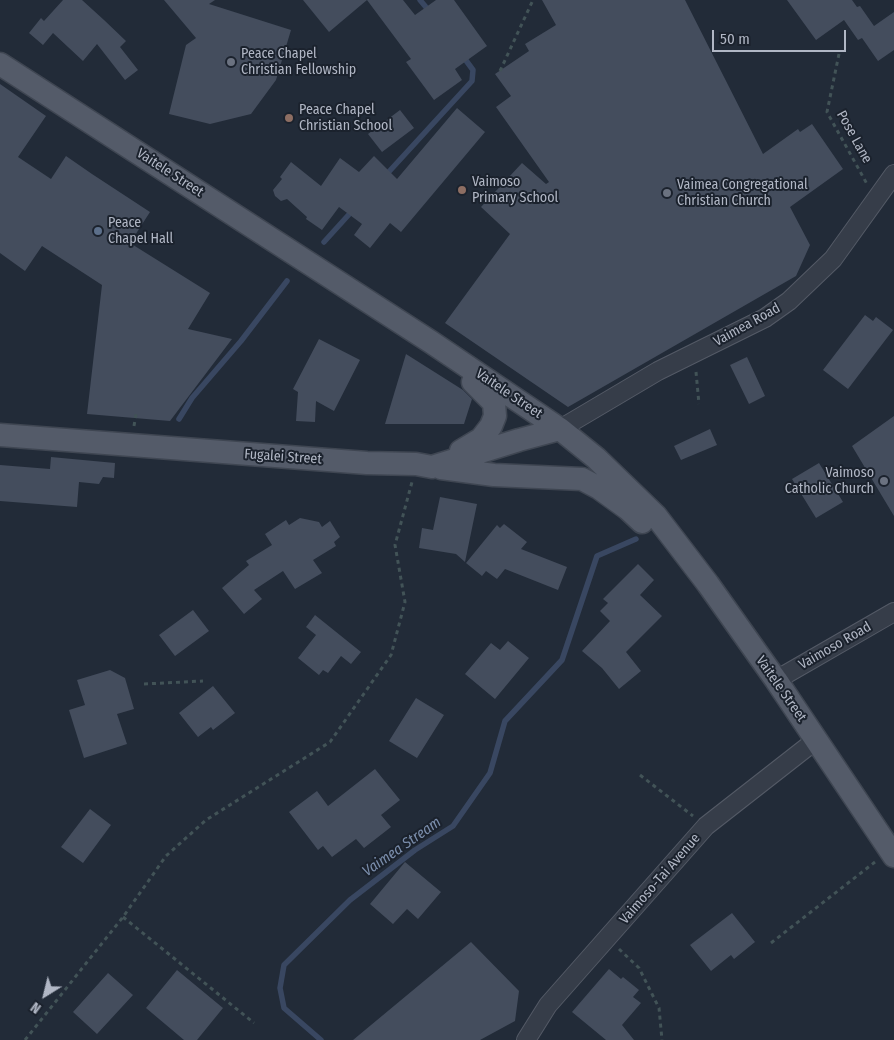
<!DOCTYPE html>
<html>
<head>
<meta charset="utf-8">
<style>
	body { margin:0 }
	#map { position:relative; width:894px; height:1040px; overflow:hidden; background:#222b38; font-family:"Fira Sans Condensed",sans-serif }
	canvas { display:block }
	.north { position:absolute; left:20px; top:970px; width:50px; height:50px; -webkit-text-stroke:4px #1b222d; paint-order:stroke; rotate:216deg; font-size:14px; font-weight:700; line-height:20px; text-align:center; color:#b1b7c5 }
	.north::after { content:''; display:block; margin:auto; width:18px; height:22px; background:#b1b7c5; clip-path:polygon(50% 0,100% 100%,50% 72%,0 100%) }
	.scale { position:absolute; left:712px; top:30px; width:134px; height:22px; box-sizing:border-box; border:2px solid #b1b7c5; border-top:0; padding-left:6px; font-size:15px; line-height:18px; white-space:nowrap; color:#b1b7c5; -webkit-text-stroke:4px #1b222d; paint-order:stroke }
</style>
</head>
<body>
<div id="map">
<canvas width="894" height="1040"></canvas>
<div class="north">N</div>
<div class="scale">50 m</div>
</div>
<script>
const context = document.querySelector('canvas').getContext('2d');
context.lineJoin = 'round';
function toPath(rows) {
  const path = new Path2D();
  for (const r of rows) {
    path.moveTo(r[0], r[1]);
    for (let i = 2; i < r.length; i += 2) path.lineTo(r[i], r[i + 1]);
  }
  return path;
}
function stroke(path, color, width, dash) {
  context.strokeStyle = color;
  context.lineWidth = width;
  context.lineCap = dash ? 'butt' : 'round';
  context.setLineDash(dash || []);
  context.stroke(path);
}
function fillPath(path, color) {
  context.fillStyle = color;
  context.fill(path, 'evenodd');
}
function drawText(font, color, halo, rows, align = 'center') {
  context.font = font + ' "Fira Sans Condensed",sans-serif';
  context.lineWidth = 4;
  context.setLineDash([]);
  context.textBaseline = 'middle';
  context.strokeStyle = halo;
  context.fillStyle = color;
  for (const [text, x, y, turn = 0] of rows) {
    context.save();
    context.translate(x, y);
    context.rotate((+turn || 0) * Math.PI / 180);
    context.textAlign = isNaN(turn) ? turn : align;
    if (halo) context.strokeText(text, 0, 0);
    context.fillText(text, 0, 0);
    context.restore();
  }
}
const stream = toPath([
	[420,0,430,12],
	[385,176,472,81,473,70,462,55],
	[324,242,353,210],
	[179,419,192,398,241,341,287,281],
	[321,1040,284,1008,280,988,284,965,350,900,415,850,453,826,490,773,505,721,562,660,597,556,636,539]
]);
const building = toPath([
	[63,0,82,0,104,20,126,41,120,47,138,70,125,80,97,44,83,61,53,33,43,45,29,33,41,18,44,21],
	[164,0,215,0,209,4,291,30,276,80,251,114,210,124,169,114,186,45,196,38],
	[303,0,403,0,415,15,436,0,454,0,487,46,455,69,462,80,434,100,406,62,411,59,367,0,329,32],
	[542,0,685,0,763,154,798,129,800,132,812,124,843,169,790,207,810,245,796,276,568,407,445,323,510,234,481,207,522,163,546,184,549,182,496,107,511,96,495,74,529,51,525,44,556,25],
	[787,0,852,0,857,7,860,6,874,26,894,12,894,50,878,61,862,38,858,40,844,20,816,40],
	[0,84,46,116,18,157,51,179,66,156,92,174,150,212,130,243,210,293,188,329,232,339,170,421,87,414,102,285,42,246,25,271,0,253],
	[457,108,485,132,401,232,390,223,370,248,354,235,362,224,339,207,322,230,306,219,307,217,287,199,281,201,275,196,273,190,282,179,280,177,291,162,321,186,340,158,359,172,374,156,397,179],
	[400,110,414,128,382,152,368,134],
	[865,315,873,321,876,317,893,330,848,389,823,370],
	[319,339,360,360,334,411,316,401,315,422,296,421,298,392,293,389],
	[406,354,463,390,472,399,464,424,385,424],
	[747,357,765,396,749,404,730,365],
	[894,416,894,516,852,446],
	[710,429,717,445,681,460,674,446],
	[51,457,115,463,114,478,103,477,99,484,79,482,77,507,0,501,0,465,50,469],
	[819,463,843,502,816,518,792,479],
	[440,497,477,504,465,562,456,554,419,548,422,528,433,530],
	[300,518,319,522,322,527,330,521,340,537,334,542,336,546,313,560,322,573,295,589,283,571,254,590,262,599,244,614,222,588,249,565,246,561,272,545,265,534,286,520,289,525],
	[504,524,527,542,521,549,567,567,558,590,505,569,497,579,486,571,482,576,466,563,497,525,500,528],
	[638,564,654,580,640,595,662,616,626,652,641,671,619,689,602,668,582,651,610,621,600,611,608,603,603,599],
	[193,610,209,631,175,656,159,635],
	[315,615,361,652,351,664,341,656,328,673,323,670,319,675,298,658,316,635,306,627],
	[508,641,529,658,495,699,465,674,491,643,500,650],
	[110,670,125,678,134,709,117,714,127,744,84,758,69,710,85,705,77,680],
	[213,686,235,713,213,730,211,727,198,737,179,713],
	[416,698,444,715,417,758,389,741],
	[375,769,400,800,381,815,391,827,364,848,356,839,332,857,323,846,318,850,289,812,317,791,328,806],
	[90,809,111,825,83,863,61,847],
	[405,862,441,892,418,919,407,909,393,924,370,904],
	[732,913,755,942,734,959,731,955,711,971,690,945],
	[471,942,519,991,515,1021,480,1040,353,1040],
	[609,969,621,979,623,977,639,990,633,997,641,1003,622,1025,634,1040,606,1040,572,1012],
	[177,970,223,1008,197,1040,184,1040,146,1008],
	[108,973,133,995,97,1034,73,1012]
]);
const path = toPath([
	[839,54,827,112,867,184],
	[500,71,533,0],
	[696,372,699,404],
	[134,426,136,414],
	[144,684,203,681],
	[640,775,693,816],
	[123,917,254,1023],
	[771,943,875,862],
	[619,949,639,968,659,1008,662,1040],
	[25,1040,123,917,166,856,206,820,330,742,391,655,405,602,395,545,412,482]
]);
const minor = toPath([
	[560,429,658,371,765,318,789,301,833,259,894,174],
	[776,680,894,612],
	[526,1040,548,1005,706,826,816,740]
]);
const major = toPath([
	[0,64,431,342,560,429,596,458,656,516,708,584,776,680,894,856],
	[0,435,367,463,416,464,432,467,519,440,560,429],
	[461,451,481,439,491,426,495,416,494,403,473,382],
	[441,468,494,475,582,479,599,488,628,509,642,522]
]);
const markers = [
	[231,62,5,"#6b7280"],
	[289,118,5,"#8d6e63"],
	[462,190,5,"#8d6e63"],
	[667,193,5,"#6b7280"],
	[98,231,5,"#5c6f8a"],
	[884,481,5,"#6b7280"]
];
const poiNames = [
	["Peace Chapel",241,54],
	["Christian Fellowship",241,70],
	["Peace Chapel",299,110],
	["Christian School",299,126],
	["Vaimoso",472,182],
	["Primary School",472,198],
	["Vaimea Congregational",677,185],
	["Christian Church",677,201],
	["Peace",108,223],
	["Chapel Hall",108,239],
	["Vaimoso",874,473,"right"],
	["Catholic Church",874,489,"right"]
];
const streetNames = [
	["Pose Lane",854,137,61],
	["Vaitele Street",170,173,33],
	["Vaimea Road",747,325,-29],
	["Vaitele Street",509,394,34],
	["Fugalei Street",283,457,4],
	["Vaimoso Road",835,646,-30],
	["Vaitele Street",781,689,55],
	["Vaimoso-Tai Avenue",660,879,-49]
];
const waterNames = [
	["Vaimea Stream",402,847,-35]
];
stroke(stream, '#394761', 5.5);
fillPath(building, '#444d5d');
stroke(minor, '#545a66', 20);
stroke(major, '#3f4652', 25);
stroke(path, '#425357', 3, [4, 4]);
stroke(minor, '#363d49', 18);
stroke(major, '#545b69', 22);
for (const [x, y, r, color] of markers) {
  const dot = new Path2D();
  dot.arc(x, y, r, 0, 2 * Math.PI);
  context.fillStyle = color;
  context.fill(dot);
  stroke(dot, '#1b222d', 2);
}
drawText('14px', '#b1b7c5', '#1b222d', poiNames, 'left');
drawText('14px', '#b1b7c5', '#1b222d', streetNames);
drawText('italic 15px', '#7a8dab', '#1b222d', waterNames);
</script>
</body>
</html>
